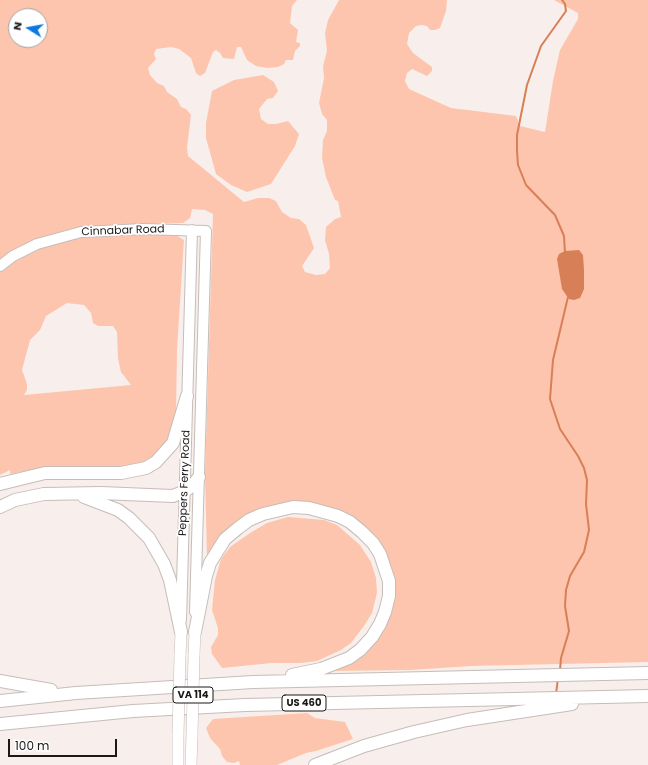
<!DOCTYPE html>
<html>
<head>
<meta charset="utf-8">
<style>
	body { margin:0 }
	#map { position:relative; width:648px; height:765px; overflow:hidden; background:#f8efec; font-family:Poppins,sans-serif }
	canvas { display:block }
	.north { position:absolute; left:8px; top:8px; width:40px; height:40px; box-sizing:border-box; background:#fff; border:1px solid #a4a3a2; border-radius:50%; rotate:281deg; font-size:11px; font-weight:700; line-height:16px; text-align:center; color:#1b1816 }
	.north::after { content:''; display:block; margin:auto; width:14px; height:18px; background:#0e78e0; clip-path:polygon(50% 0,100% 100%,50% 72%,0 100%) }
	.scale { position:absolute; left:8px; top:739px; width:109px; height:18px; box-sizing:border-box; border:2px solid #1b1816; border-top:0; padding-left:5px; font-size:12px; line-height:14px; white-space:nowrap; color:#1b1816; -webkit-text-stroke:3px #fff; paint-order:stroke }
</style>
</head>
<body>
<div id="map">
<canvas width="648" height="765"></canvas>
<div class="north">N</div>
<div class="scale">100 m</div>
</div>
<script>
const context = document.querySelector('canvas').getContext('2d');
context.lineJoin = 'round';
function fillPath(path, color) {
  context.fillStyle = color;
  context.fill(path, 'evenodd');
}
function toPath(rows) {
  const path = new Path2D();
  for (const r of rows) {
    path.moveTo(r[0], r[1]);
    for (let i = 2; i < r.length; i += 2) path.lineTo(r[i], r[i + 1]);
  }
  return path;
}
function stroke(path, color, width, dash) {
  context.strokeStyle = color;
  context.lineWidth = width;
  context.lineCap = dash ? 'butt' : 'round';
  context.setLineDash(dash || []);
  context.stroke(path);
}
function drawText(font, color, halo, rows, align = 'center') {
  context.font = font + ' Poppins,sans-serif';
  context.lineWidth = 3.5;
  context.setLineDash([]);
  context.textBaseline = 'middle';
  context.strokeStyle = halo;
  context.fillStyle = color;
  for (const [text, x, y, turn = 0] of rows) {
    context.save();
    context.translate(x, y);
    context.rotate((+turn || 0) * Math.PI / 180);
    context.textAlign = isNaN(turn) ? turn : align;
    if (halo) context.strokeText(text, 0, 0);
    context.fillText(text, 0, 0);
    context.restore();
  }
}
const green = toPath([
	[0,0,297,0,292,6,290,23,298,30,296,42,300,43,300,46,295,51,293,60,286,60,284,64,278,67,267,68,256,66,247,60,241,47,237,47,234,59,223,58,220,53,216,50,213,52,205,73,200,76,196,73,191,58,179,49,171,47,156,49,154,54,156,59,148,68,150,75,157,83,164,86,167,92,177,99,181,107,186,109,191,115,187,147,188,156,244,202,258,198,269,198,276,201,282,212,291,218,299,219,306,225,314,248,302,266,305,272,316,275,325,274,330,268,329,254,325,240,326,227,335,219,341,217,338,201,335,200,326,177,322,158,323,140,327,131,327,120,322,114,319,103,324,78,323,66,327,51,325,33,328,20,339,0,447,0,446,11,440,28,435,30,430,30,427,26,422,25,416,26,409,33,407,44,413,53,432,67,432,71,427,76,412,69,407,73,405,81,409,89,451,108,516,116,520,126,545,132,553,81,560,50,578,19,578,13,554,0,648,0,648,662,471,666,410,670,327,671,377,634,388,567,341,512,326,506,297,502,269,506,246,516,218,539,207,558,205,476,213,214,205,210,192,209,190,218,183,223,109,225,74,228,39,238,0,260],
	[16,16,40,16,40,40,16,40],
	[263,75,274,82,278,91,273,98,267,99,259,109,261,119,268,124,276,124,288,121,299,134,295,146,271,184,247,192,231,185,216,174,206,138,206,123,212,91,234,80],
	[109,234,174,234,184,240,177,349,176,414,169,439,152,459,131,468,42,468,10,474,10,470,0,475,0,271,25,255,38,248,76,237],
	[67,303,84,305,91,313,93,323,98,326,113,326,117,332,118,359,121,372,131,385,24,395,27,390,27,384,22,370,30,340,40,330,46,316],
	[288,517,324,520,337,525,360,545,371,562,376,578,377,593,372,613,364,626,351,643,341,650,317,661,301,663,272,663,222,668,212,654,211,647,218,635,218,628,212,610,215,580,221,559,230,547,250,533,267,523],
	[307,713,315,718,345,722,353,739,316,751,306,753,277,765,240,765,239,761,234,763,227,762,222,756,220,749,210,738,206,728,213,719]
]);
const water = toPath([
	[579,250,583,255,584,270,584,289,580,298,574,300,569,299,562,289,557,259,559,254,565,251]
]);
const stream = toPath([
	[562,0,565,4,566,11,541,46,527,85,517,135,517,151,518,165,526,185,555,215,564,236,565,253],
	[560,670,561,658,569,631,565,606,566,590,570,576,584,552,589,530,586,504,587,480,584,468,578,456,560,429,550,399,553,360,568,297],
	[556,694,558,678]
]);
const secondary = toPath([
	[0,266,13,256,37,244,81,232,144,229,206,231,195,612],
	[181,620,192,230]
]);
const primary = toPath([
	[194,655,195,632],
	[180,656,181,632],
	[178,765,178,735],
	[191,765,192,735]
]);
const highway = toPath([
	[0,484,45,473,121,473,146,468,156,462,173,443,187,396],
	[84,497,118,510,129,518,149,538,164,564,170,580,181,632],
	[0,507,15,500,44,494,101,493,173,496,185,491,193,485,199,477],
	[195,632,206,576,210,563,225,539,237,529,249,520,263,514,293,507,309,508,338,516,350,522,362,532,373,543,380,554,389,581,389,596,385,612,380,624,372,637,360,650,349,658,321,669,292,675],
	[0,681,51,690],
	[0,701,76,693,253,682,648,673],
	[0,724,133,711,245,705,648,696],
	[315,765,364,746,414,732,467,720,572,704]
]);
const primaryBridge = toPath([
	[178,735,180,656],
	[192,735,194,655]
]);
const shields = [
	[193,695,40],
	[304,703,44]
];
const shieldNames = [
	["VA 114",193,695],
	["US 460",304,703]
];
const streetNames = [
	["Cinnabar Road",123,231,-2],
	["Peppers Ferry Road",185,483,-88]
];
fillPath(green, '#fdc5ad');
fillPath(water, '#d77f57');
stroke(stream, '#d77f57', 2);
stroke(secondary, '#c5bdba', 12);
stroke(primary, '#c5bdba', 12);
stroke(highway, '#c5bdba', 14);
stroke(secondary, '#fff', 10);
stroke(primary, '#fff', 11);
stroke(highway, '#fff', 12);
stroke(primaryBridge, '#c5bdba', 12, []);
stroke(primaryBridge, '#fff', 11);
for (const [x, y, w] of shields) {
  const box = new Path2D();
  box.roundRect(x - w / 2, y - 8, w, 16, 3);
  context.fillStyle = '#fff';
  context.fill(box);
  stroke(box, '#1b1816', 1);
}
drawText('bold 10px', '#1b1816', null, shieldNames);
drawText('11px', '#1b1816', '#fff', streetNames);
</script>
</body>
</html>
